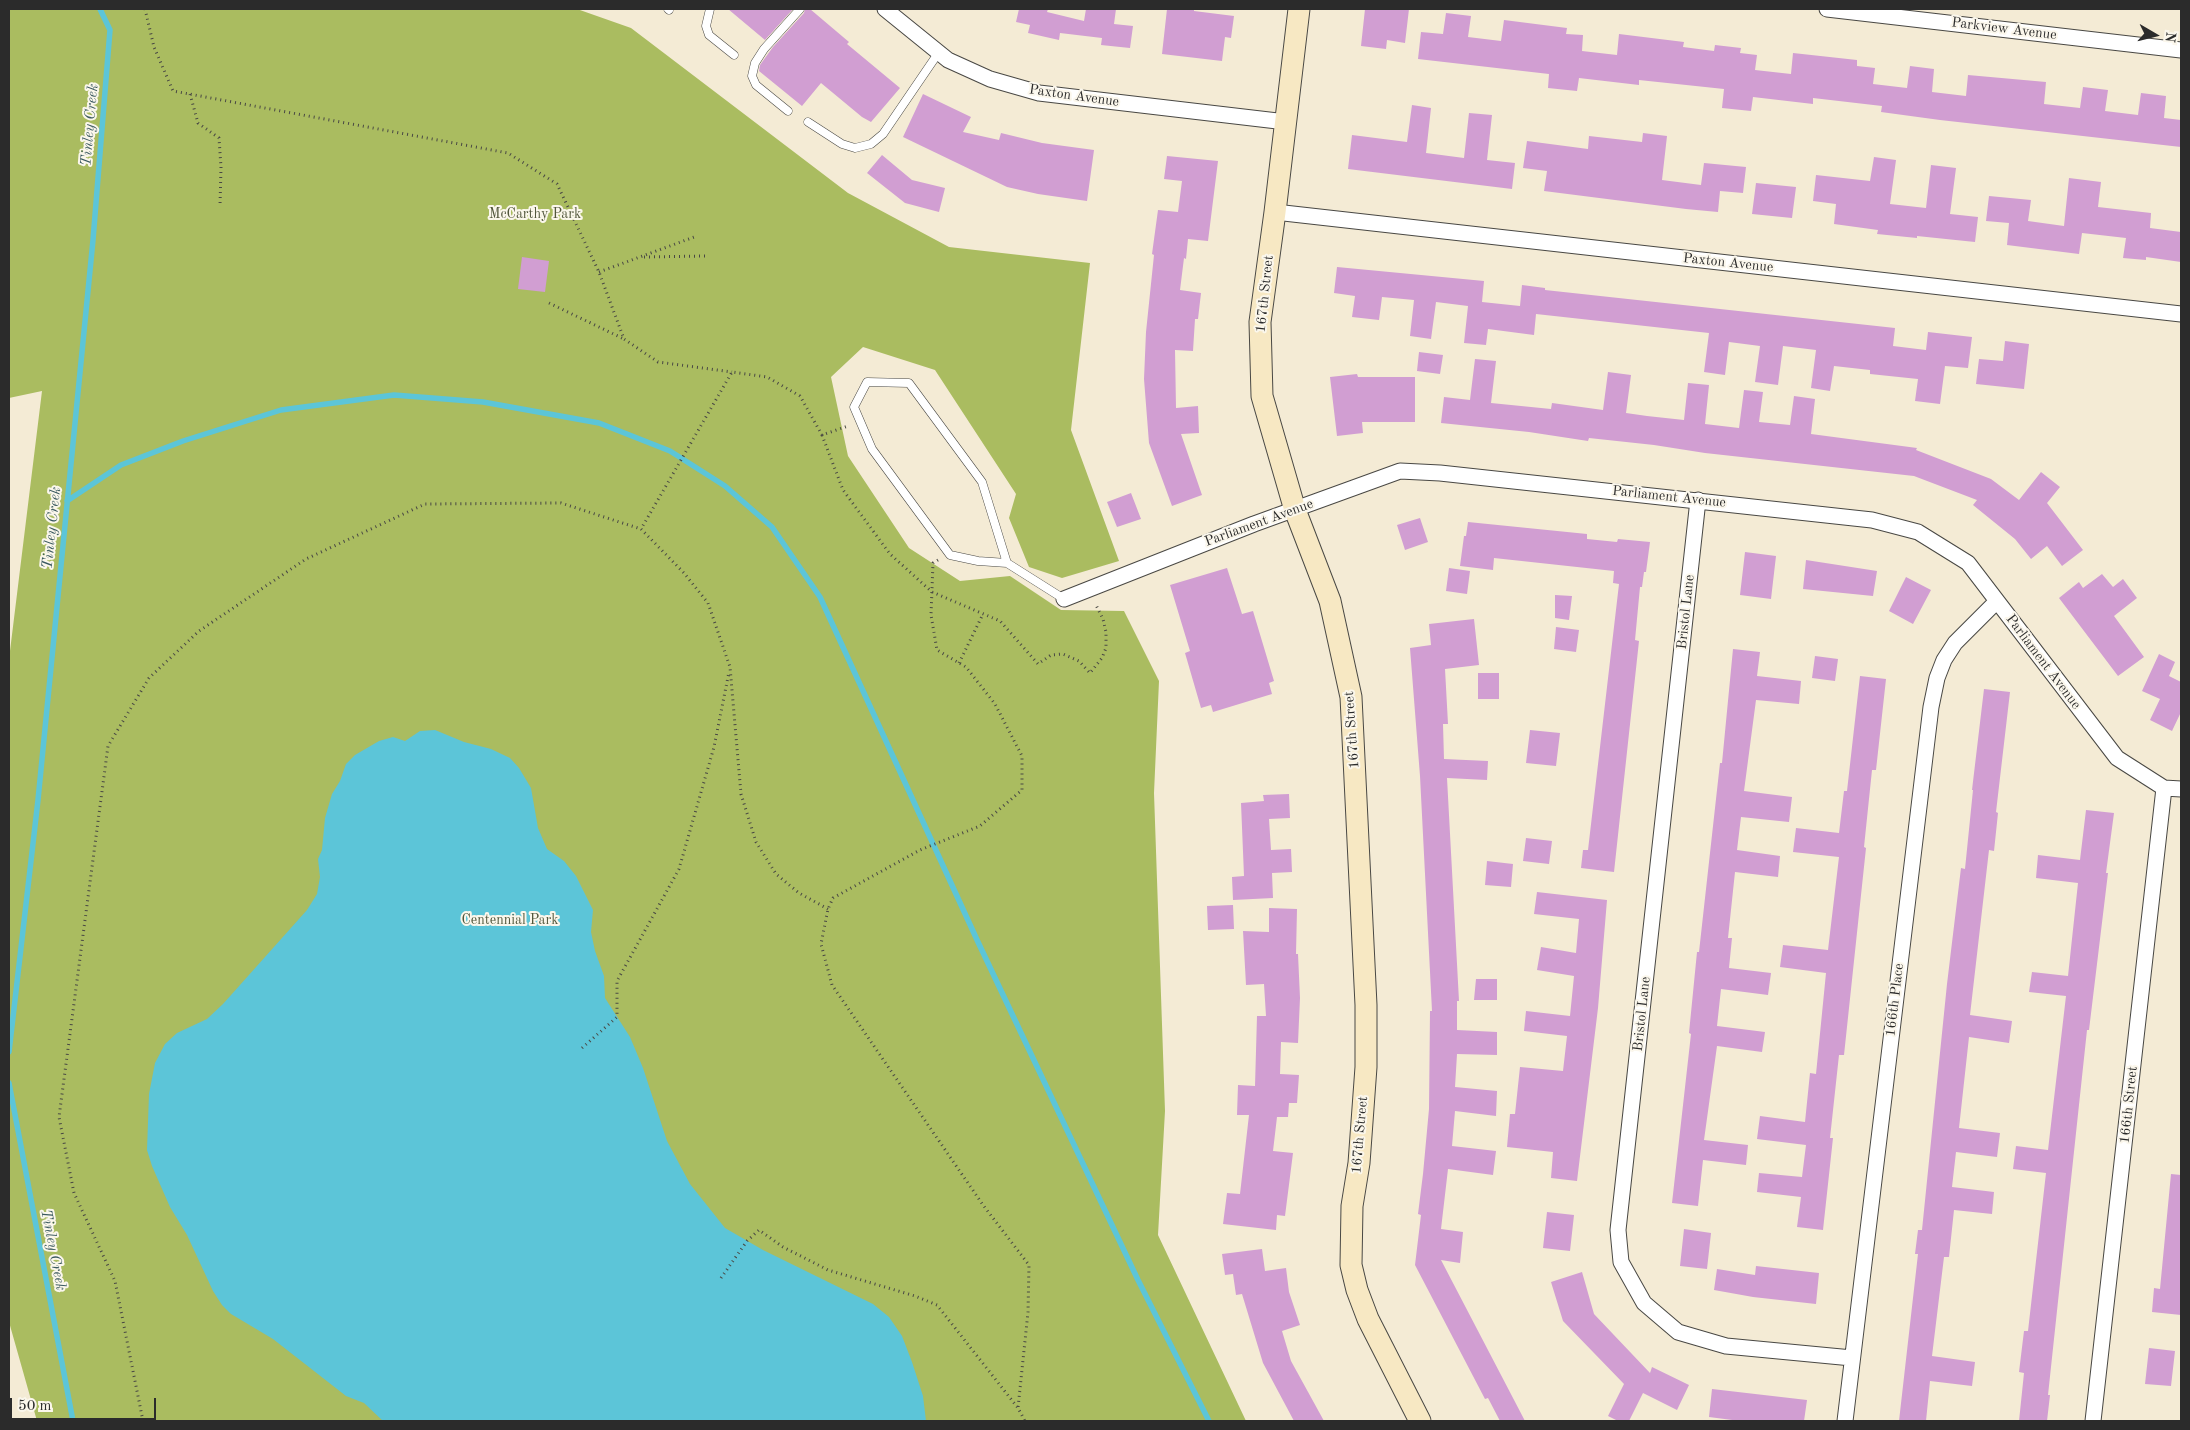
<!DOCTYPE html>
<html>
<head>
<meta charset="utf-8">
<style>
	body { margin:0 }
	#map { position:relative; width:2190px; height:1430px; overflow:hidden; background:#f4ebd5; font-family:"Old Standard TT",serif }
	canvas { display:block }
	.frame { position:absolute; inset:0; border:10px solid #2b2b2b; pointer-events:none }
	.north { position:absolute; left:2130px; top:10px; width:50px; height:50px; -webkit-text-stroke:4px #fbf7ec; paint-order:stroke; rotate:98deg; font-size:14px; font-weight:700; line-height:20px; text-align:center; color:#2b2b2b }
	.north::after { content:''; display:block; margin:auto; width:18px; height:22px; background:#2b2b2b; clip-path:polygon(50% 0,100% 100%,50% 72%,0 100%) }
	.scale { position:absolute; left:10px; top:1398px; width:146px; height:22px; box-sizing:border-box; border:2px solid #2b2b2b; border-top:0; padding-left:6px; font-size:15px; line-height:18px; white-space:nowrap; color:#2b2b2b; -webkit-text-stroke:4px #fbf7ec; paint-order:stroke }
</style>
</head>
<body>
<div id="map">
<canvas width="2190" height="1430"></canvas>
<div class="frame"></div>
<div class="north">N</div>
<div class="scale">50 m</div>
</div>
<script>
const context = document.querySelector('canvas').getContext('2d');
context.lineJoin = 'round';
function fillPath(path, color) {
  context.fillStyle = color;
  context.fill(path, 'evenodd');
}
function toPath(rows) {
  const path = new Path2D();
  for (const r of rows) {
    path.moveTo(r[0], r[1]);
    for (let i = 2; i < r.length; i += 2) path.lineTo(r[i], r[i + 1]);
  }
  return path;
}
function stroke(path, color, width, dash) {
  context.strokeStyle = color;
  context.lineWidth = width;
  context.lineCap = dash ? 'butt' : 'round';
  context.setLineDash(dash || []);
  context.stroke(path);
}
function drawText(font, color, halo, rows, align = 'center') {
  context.font = font + ' "Old Standard TT",serif';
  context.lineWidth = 4;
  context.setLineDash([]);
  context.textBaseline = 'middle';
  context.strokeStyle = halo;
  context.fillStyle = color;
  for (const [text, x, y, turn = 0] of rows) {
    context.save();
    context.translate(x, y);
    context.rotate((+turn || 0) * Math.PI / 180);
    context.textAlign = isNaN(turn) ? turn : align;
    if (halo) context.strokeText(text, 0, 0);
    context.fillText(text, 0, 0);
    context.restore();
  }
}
const green = toPath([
	[9,9,100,9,104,15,102,9,577,9,631,28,848,193,949,247,1090,263,1071,430,1119,561,1062,578,1029,567,1009,518,1016,494,935,370,863,347,831,377,848,456,909,548,960,581,1010,576,1061,610,1124,611,1159,681,1154,793,1165,1111,1158,1235,1246,1421,37,1421,9,1322,9,659,42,391,9,398]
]);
const water = toPath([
	[435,730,464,742,491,749,510,758,519,768,531,788,538,828,547,849,564,861,576,876,593,910,591,932,595,951,604,976,605,998,630,1037,643,1068,667,1141,690,1184,725,1228,763,1250,873,1304,889,1317,902,1336,912,1362,923,1396,926,1421,383,1421,364,1403,346,1396,273,1339,231,1314,222,1305,213,1291,187,1235,170,1207,152,1166,147,1150,149,1094,155,1063,165,1044,177,1033,207,1019,223,1004,307,910,317,894,320,877,318,859,322,850,325,818,332,794,340,781,346,764,355,755,379,741,393,737,405,741,420,731]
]);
const stream = toPath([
	[67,501,121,465,183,441,281,410,394,395,483,402,599,423,670,451,725,486,772,527,820,597,978,942,1138,1280,1209,1421],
	[9,1052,38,800,93,240,110,30,100,9],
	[9,1083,73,1421]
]);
const building = toPath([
	[728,9,793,9,765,40],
	[805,9,810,9,849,42,847,44,900,88,871,122,862,117,821,83,802,106,759,71,760,65,773,47,804,13],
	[1019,9,1048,9,1047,12,1084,21,1086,9,1116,9,1114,24,1133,26,1130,48,1101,45,1102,38,1060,33,1059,40,1028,33,1030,25,1016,22],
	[1167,9,1194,9,1194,11,1234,16,1231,38,1225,37,1222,61,1162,54],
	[1365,9,1409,9,1405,43,1387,40,1386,49,1361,46],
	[1446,13,1471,16,1468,37,1501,41,1504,20,1567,28,1566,34,1583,35,1582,51,1617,55,1619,34,1684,42,1683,47,1714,51,1715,45,1741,48,1740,53,1757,55,1755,70,1791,74,1793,53,1857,60,1857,66,1875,68,1873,84,1907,88,1910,66,1934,69,1932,92,1966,96,1968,75,2046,82,2044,104,2080,108,2083,87,2108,90,2105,111,2138,115,2141,93,2166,96,2164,118,2181,120,2181,147,1940,120,1881,112,1882,106,1813,98,1813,104,1753,97,1751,111,1722,108,1724,89,1639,80,1639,85,1579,78,1577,91,1548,88,1549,74,1418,59,1421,32,1443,34],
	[923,94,971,117,963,132,999,140,1001,133,1042,143,1094,150,1087,201,1038,194,1007,187,903,137],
	[1412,105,1431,108,1426,153,1464,158,1469,113,1492,115,1487,160,1515,163,1512,189,1348,169,1352,135,1407,142],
	[1643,133,1667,136,1662,180,1701,185,1704,163,1746,167,1743,193,1720,191,1718,212,1686,209,1544,191,1547,171,1523,168,1527,141,1588,149,1589,136,1642,142],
	[882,155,912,180,945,188,939,212,905,203,867,173],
	[1167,156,1218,161,1208,241,1188,239,1186,259,1184,258,1180,290,1201,293,1198,319,1195,319,1193,351,1175,350,1176,408,1198,406,1199,433,1181,434,1202,495,1172,506,1149,443,1144,379,1146,332,1154,255,1152,254,1158,210,1178,212,1182,181,1164,179],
	[1874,157,1896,160,1890,204,1926,208,1931,165,1956,168,1950,214,1978,217,1975,242,1917,236,1917,238,1877,234,1878,230,1834,224,1836,204,1813,201,1816,175,1870,181],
	[2069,178,2101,182,2098,207,2151,213,2150,228,2181,232,2181,262,2146,257,2146,260,2123,258,2126,238,2082,233,2079,254,2007,245,2009,223,1986,221,1989,196,2031,200,2028,221,2064,226],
	[1756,183,1796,187,1792,218,1752,214],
	[522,257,549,261,545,292,518,289],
	[1337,267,1484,281,1482,302,1520,306,1522,285,1545,288,1545,290,1895,328,1893,346,1926,350,1928,332,1972,337,1968,368,1945,366,1940,404,1915,401,1918,379,1870,374,1870,370,1834,366,1830,391,1811,388,1816,350,1783,346,1778,385,1755,382,1760,346,1729,342,1725,375,1704,372,1709,333,1536,314,1534,335,1488,329,1486,345,1464,343,1468,306,1436,302,1431,339,1410,336,1414,300,1382,297,1379,320,1352,317,1355,296,1334,293],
	[2005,341,2029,344,2024,389,1976,384,1979,359,2003,361],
	[1419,352,1443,355,1440,374,1417,371],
	[1475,359,1496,361,1491,403,1551,409,1552,403,1603,410,1608,372,1631,375,1626,413,1647,416,1684,420,1688,383,1709,385,1705,424,1739,428,1744,390,1763,392,1759,422,1790,425,1794,396,1815,399,1811,434,1917,448,1916,450,1991,479,2019,500,2041,472,2060,487,2047,503,2083,550,2062,566,2047,546,2031,559,2015,539,1973,505,1977,500,1914,476,1705,453,1654,445,1589,438,1588,441,1529,432,1441,423,1444,397,1470,400],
	[1357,374,1358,377,1415,377,1415,422,1362,422,1363,433,1337,436,1330,377],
	[1131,493,1141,519,1117,527,1107,502],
	[1420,518,1428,542,1405,550,1397,525],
	[1468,522,1587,534,1587,539,1617,542,1618,539,1650,542,1646,572,1644,572,1642,587,1640,587,1635,640,1639,641,1614,872,1581,868,1583,850,1588,850,1619,584,1613,583,1614,571,1494,558,1493,570,1460,566,1464,536,1466,536],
	[1745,552,1776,556,1771,599,1740,595],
	[1806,560,1877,571,1873,596,1803,589],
	[1227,568,1242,614,1253,611,1274,681,1269,683,1272,694,1213,712,1211,705,1201,708,1185,653,1190,651,1170,585],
	[1449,568,1470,571,1467,594,1446,591],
	[2102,574,2113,587,2123,579,2137,598,2114,616,2144,657,2118,676,2059,598,2079,582,2083,588],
	[1906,577,1931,590,1913,624,1889,611],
	[1555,595,1572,596,1569,620,1555,618],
	[1474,619,1479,665,1445,669,1448,724,1443,724,1444,759,1488,761,1487,780,1447,778,1459,1001,1457,1001,1457,1030,1497,1032,1497,1055,1457,1054,1455,1087,1497,1091,1496,1116,1455,1111,1452,1146,1496,1151,1493,1175,1448,1169,1441,1229,1463,1232,1460,1263,1441,1260,1525,1421,1500,1421,1488,1398,1485,1399,1415,1265,1421,1215,1418,1214,1423,1174,1429,1109,1430,1011,1432,1011,1420,776,1410,648,1431,645,1429,624],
	[1556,627,1579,630,1576,652,1554,649],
	[1733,649,1760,652,1757,676,1801,681,1799,704,1756,700,1744,791,1792,797,1789,822,1741,817,1737,850,1780,856,1778,877,1735,872,1728,938,1732,938,1729,968,1771,973,1768,995,1721,989,1717,1026,1765,1032,1762,1052,1717,1046,1704,1140,1748,1145,1746,1165,1703,1160,1698,1206,1672,1203,1691,1034,1689,1033,1697,952,1699,952,1720,763,1722,763],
	[2159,654,2175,662,2169,676,2181,682,2181,712,2172,731,2150,720,2160,699,2142,691],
	[1815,656,1838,659,1835,681,1812,678],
	[1478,673,1499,673,1499,699,1478,699],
	[1860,676,1886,679,1876,770,1872,770,1864,847,1866,848,1844,1055,1839,1055,1830,1138,1833,1138,1823,1230,1797,1227,1801,1197,1757,1192,1759,1173,1802,1177,1806,1145,1757,1139,1760,1116,1805,1122,1810,1073,1816,1074,1826,973,1780,967,1783,945,1828,950,1839,857,1793,852,1796,828,1839,833,1844,791,1847,791],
	[1984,689,2010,692,1996,812,1998,813,1994,851,1989,850,1970,1015,2012,1021,2009,1043,1969,1037,1959,1128,2000,1133,1997,1157,1956,1152,1952,1187,1994,1192,1992,1214,1954,1210,1949,1257,1944,1257,1932,1356,1975,1362,1972,1386,1930,1381,1926,1421,1899,1421,1918,1254,1915,1254,1918,1230,1922,1230,1947,984,1961,868,1965,869,1973,790,1972,790],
	[1530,730,1560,733,1556,766,1526,763],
	[1289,794,1290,818,1269,819,1271,850,1291,849,1292,872,1272,873,1273,898,1233,900,1232,877,1244,876,1241,803,1264,801,1263,795],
	[2086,810,2114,813,2106,873,2108,873,2089,1030,2087,1030,2048,1395,2050,1395,2047,1421,2019,1421,2024,1373,2019,1372,2024,1331,2028,1331,2046,1173,2013,1169,2016,1146,2048,1150,2066,996,2029,992,2032,972,2068,976,2078,883,2036,878,2038,855,2080,860],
	[1526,838,1552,841,1549,864,1523,861],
	[1487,861,1513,864,1511,887,1485,885],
	[1537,892,1607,900,1598,1008,1577,1181,1551,1178,1553,1152,1507,1147,1510,1114,1515,1114,1520,1067,1563,1071,1567,1036,1524,1031,1526,1011,1570,1016,1574,976,1537,970,1541,947,1576,953,1579,919,1534,914],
	[1233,905,1234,929,1208,930,1207,906],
	[1269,908,1297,909,1296,954,1298,954,1300,998,1298,1043,1281,1042,1280,1074,1299,1075,1297,1103,1289,1103,1288,1117,1277,1117,1273,1151,1293,1153,1285,1216,1277,1215,1276,1230,1223,1224,1227,1193,1240,1194,1249,1115,1237,1115,1238,1085,1255,1086,1257,1016,1266,1016,1264,984,1246,985,1243,931,1269,932],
	[1476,979,1497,979,1497,1000,1474,1000],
	[2171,1174,2181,1175,2181,1315,2152,1312,2154,1288,2160,1289],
	[1547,1212,1574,1215,1570,1251,1543,1248],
	[1684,1229,1711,1233,1707,1269,1680,1266],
	[1262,1249,1265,1271,1286,1268,1289,1292,1300,1325,1282,1331,1291,1361,1324,1421,1294,1421,1263,1363,1242,1294,1236,1295,1233,1274,1225,1275,1222,1254],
	[1756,1266,1819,1273,1816,1304,1753,1297,1714,1290,1717,1269,1755,1275],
	[1582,1272,1594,1314,1650,1373,1652,1367,1689,1385,1677,1410,1643,1393,1629,1421,1618,1421,1608,1416,1624,1384,1563,1321,1551,1282],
	[2149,1348,2175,1351,2171,1386,2145,1384],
	[1712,1389,1807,1400,1804,1421,1740,1421,1709,1417]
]);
const path = toPath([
	[145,9,154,47,173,91,508,153,557,184,599,272,624,339,658,362,732,372],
	[190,94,198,123,219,138,221,167,220,206],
	[644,257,706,256],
	[599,272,697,236],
	[549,303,624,339],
	[822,435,843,490,890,554,932,592,1000,621,1038,664,1051,655,1063,654,1079,661,1090,673,1102,658,1106,648,1106,632,1103,619,1095,603],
	[938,560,933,563,931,615,937,650,966,667,995,704,1022,756,1022,790,980,826,920,850,833,898,828,909,821,944,832,985,983,1205,1029,1265,1028,1312,1018,1408,1025,1421],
	[959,663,983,614],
	[828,909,799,893,776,874,756,842,741,794,730,667,708,603,684,573,641,529,732,372,767,377,800,396,822,435,848,426],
	[582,1048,617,1017,617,981,679,869,714,747,729,672],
	[721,1278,747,1241,759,1230,783,1247,828,1270,915,1296,937,1305,1018,1408],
	[143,1421,115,1281,74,1193,59,1117,108,746,149,678,199,631,306,559,425,504,561,503,641,529]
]);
const lane = toPath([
	[668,9,669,10],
	[710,9,706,26,709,35,734,55],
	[788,111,756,85,752,76,755,63,764,49,800,9],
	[808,122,842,144,855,148,871,144,883,134,939,52],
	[1007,563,982,482,909,383,867,382,854,407,872,449,950,555,978,561,1007,563,1064,599]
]);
const street = toPath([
	[885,9,948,60,990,79,1039,93,1286,122],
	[1827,9,2181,50],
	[1275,212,2181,314],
	[1698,500,1618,1230,1621,1262,1644,1303,1678,1332,1726,1346,1852,1358],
	[1064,599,1254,524,1400,471,1440,473,1872,520,1918,532,1968,563,2117,758,2164,788,2181,789],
	[1845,1421,1931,707,1937,678,1944,660,1955,643,1997,601],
	[2093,1421,2164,788]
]);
const secondary = toPath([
	[1299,9,1275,212,1260,322,1262,396,1295,510,1330,601,1351,697,1366,1005,1366,1067,1359,1163,1352,1206,1351,1265,1357,1290,1368,1319,1420,1421]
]);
const streetNames = [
	["Parkview Avenue",2004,29,7],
	["Paxton Avenue",1074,96,8],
	["Paxton Avenue",1728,263,6],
	["167th Street",1265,294,-84],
	["Parliament Avenue",1669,497,6],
	["Parliament Avenue",1259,523,-20],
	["Bristol Lane",1686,612,-84],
	["Parliament Avenue",2043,662,53],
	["167th Street",1352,730,-94],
	["166th Place",1895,1000,-83],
	["Bristol Lane",1642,1014,-84],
	["166th Street",2129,1105,-84],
	["167th Street",1360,1135,-85]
];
const parkNames = [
	["McCarthy Park",535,214],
	["Centennial Park",510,920]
];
const waterNames = [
	["Tinley Creek",90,125,-85],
	["Tinley Creek",52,528,-84],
	["Tinley Creek",53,1250,79]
];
fillPath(green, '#aabc60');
fillPath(water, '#5cc5d8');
stroke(stream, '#5cc5d8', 5.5);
fillPath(building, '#d19ed2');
stroke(lane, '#494844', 9);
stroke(street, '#494844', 17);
stroke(secondary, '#494844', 23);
stroke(path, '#494844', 3, [1, 4]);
stroke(lane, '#fff', 8);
stroke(street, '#fff', 15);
stroke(secondary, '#f7e8c3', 21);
drawText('14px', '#2b2b2b', '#fbf7ec', streetNames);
drawText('14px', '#51563b', '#fbf7ec', parkNames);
drawText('italic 15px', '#3a595f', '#fbf7ec', waterNames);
</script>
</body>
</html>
